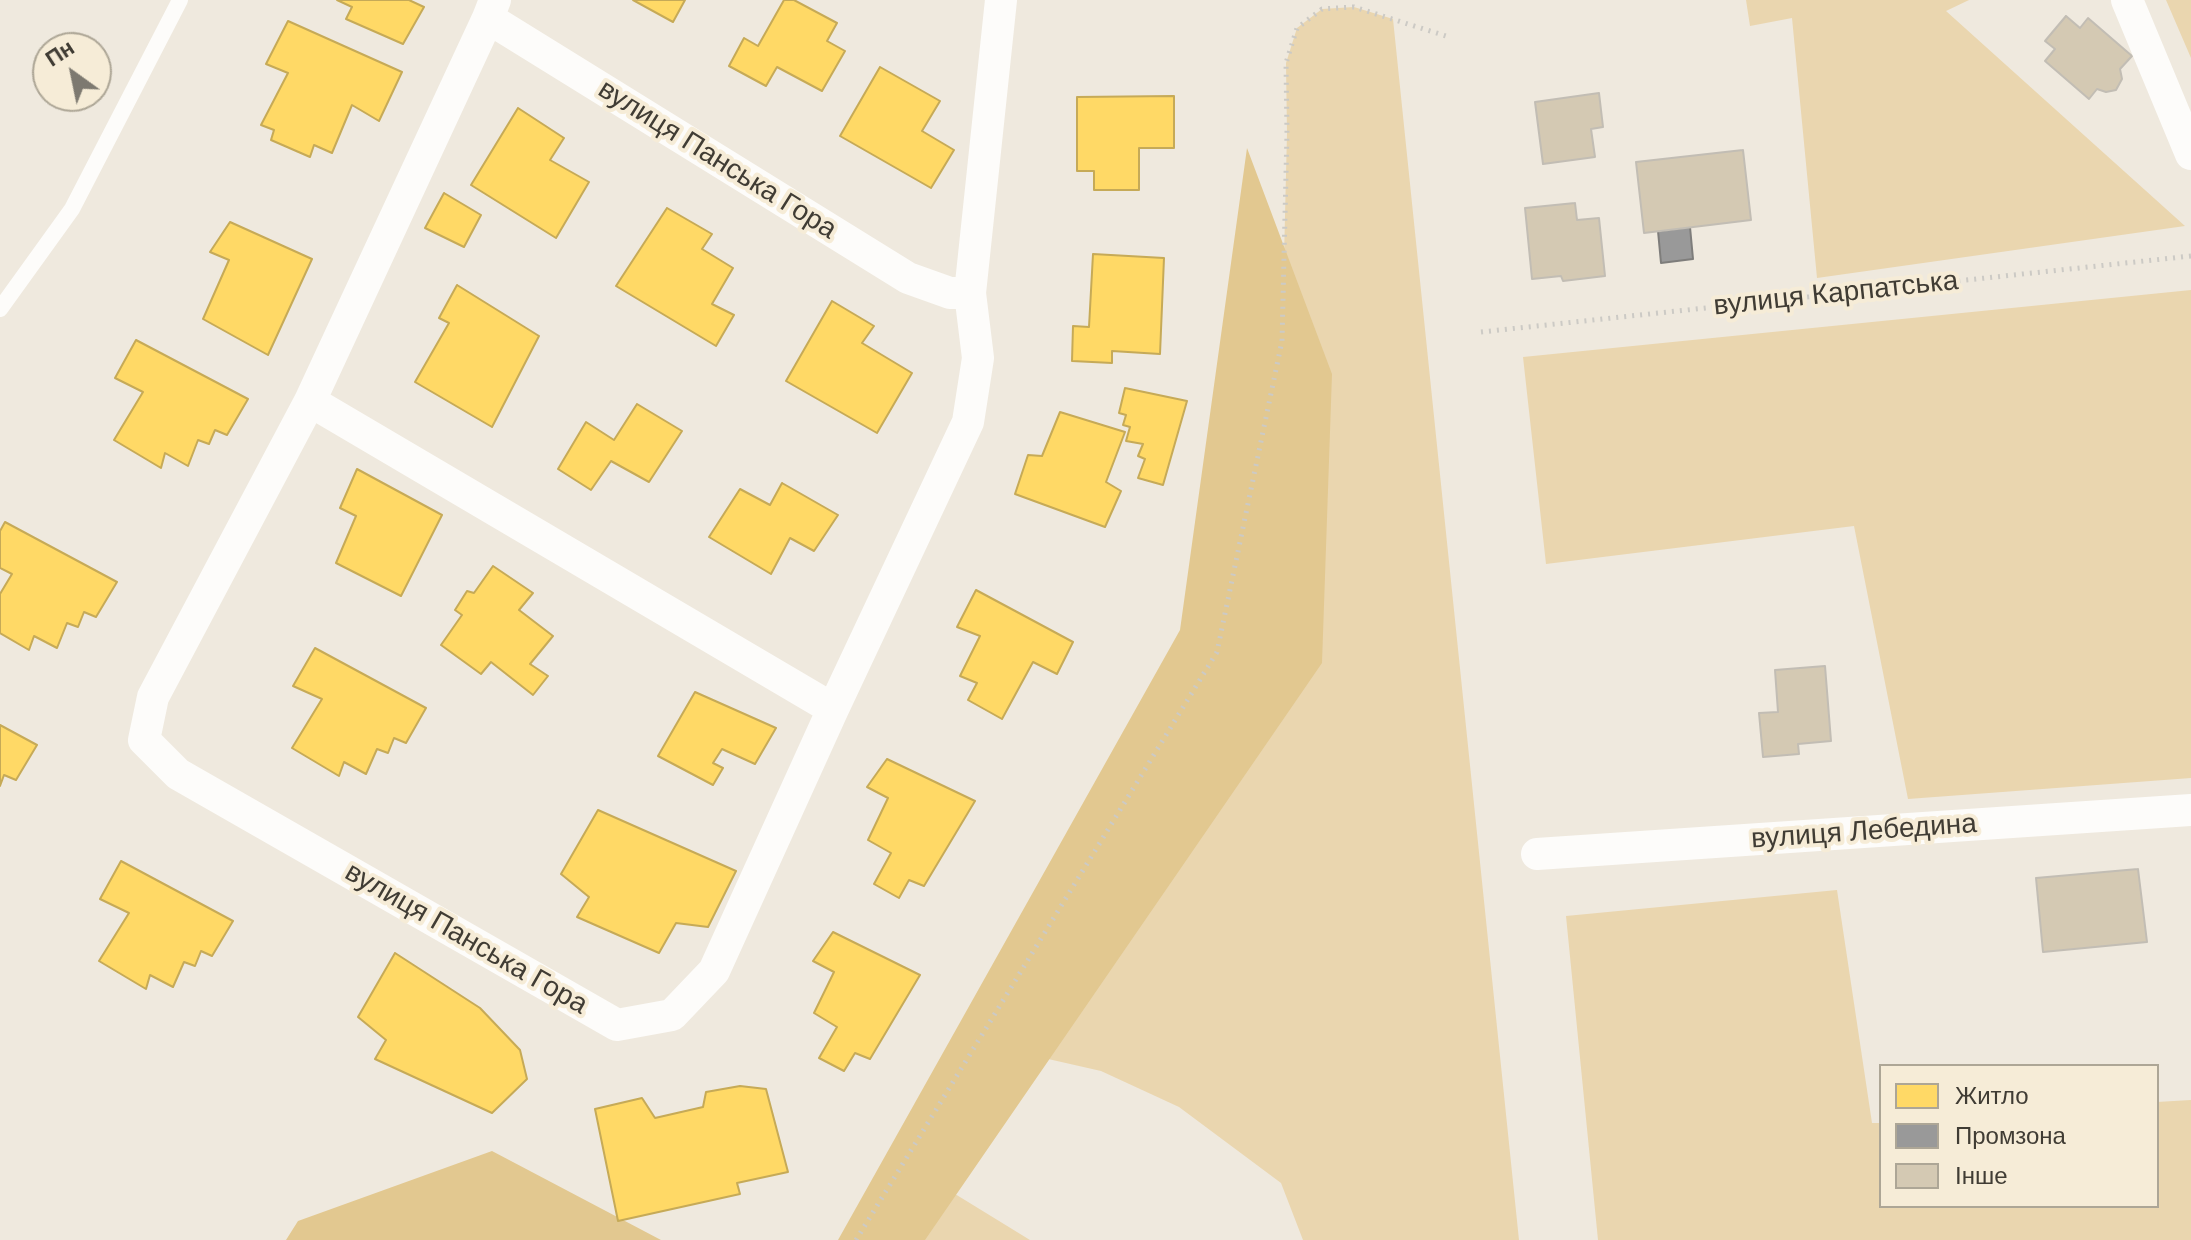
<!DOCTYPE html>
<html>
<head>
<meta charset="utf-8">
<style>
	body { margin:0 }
	#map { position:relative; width:2191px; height:1240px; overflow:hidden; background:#efe9de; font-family:Arial,sans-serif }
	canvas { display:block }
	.legend { position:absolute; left:1879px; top:1064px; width:280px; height:144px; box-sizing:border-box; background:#f6ecd7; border:2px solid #ada696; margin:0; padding:10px 14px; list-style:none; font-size:24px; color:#403c34 }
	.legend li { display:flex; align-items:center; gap:16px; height:40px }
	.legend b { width:40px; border:2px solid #ada696 }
	.north { position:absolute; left:32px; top:32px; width:80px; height:80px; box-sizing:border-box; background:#f6ecd7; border:2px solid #ada696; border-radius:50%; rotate:327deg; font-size:22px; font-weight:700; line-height:32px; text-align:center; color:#403c34 }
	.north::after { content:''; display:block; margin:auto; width:28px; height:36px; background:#7d7970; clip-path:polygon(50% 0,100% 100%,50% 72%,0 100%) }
</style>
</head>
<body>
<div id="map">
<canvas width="2191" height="1240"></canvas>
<ul class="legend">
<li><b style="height:22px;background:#ffd966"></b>Житло</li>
<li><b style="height:22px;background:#999"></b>Промзона</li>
<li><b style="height:22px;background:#d4c9b3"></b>Інше</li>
</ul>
<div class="north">Пн</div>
</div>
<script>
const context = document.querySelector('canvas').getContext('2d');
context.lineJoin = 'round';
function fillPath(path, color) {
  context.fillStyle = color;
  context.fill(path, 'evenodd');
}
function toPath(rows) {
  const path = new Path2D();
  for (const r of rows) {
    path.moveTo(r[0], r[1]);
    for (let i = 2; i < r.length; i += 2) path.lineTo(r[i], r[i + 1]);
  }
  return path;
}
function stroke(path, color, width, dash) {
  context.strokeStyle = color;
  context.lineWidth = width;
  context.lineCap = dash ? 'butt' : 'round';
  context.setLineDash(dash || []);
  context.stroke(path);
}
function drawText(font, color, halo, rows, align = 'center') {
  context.font = font + ' Arial,sans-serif';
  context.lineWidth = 8;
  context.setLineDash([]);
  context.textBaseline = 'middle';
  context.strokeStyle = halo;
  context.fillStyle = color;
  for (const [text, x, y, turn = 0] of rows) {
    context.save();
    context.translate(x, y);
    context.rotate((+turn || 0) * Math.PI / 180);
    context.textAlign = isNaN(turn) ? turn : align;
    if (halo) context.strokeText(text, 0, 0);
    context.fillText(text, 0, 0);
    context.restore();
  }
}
const green = toPath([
	[1746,0,1969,0,1946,11,2185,226,1817,278,1792,18,1750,26],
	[2166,0,2191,0,2191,58],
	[1354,7,1393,19,1519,1240,1303,1240,1281,1183,1179,1107,1101,1071,1035,1056,929,1178,1030,1240,856,1240,1217,652,1282,341,1287,133,1286,63,1297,28,1322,9],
	[2191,290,2191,778,1908,799,1854,526,1546,564,1523,357],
	[1837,890,1872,1123,1881,1123,1881,1206,2157,1206,2157,1102,2191,1100,2191,1240,1598,1240,1566,916]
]);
const forest = toPath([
	[1247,148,1332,374,1322,663,925,1240,838,1240,1180,630],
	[492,1151,661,1240,286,1240,298,1221]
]);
const homes = toPath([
	[337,0,409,0,424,7,403,44,346,19,352,7,337,0],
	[633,0,685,0,673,22,633,0],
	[784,0,794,0,837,23,827,41,845,51,822,91,777,67,766,86,729,66,744,38,758,46,784,0],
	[288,21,402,72,379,121,352,105,332,153,314,145,310,157,271,140,274,130,261,125,288,73,266,64,288,21],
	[880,67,940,101,922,131,954,150,931,188,840,136,880,67],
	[1174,96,1174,148,1139,148,1139,190,1094,190,1094,171,1077,171,1077,97,1174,96],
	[518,108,564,138,550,160,589,182,556,238,471,185,518,108],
	[444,193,481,215,464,247,425,228,444,193],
	[667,208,712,234,702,249,733,268,712,304,734,315,716,346,616,286,667,208],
	[230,222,312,259,268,355,203,319,229,260,210,252,230,222],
	[1093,254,1164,258,1160,354,1112,351,1112,363,1072,361,1073,326,1089,327,1093,254],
	[457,285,539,336,492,427,415,382,449,323,439,318,457,285],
	[832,301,874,326,862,343,912,373,877,433,786,381,832,301],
	[136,340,248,399,227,435,215,430,209,444,198,440,188,466,165,453,161,468,114,440,143,392,115,378,136,340],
	[1125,388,1187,401,1163,485,1138,478,1145,459,1138,456,1143,444,1126,441,1130,427,1123,425,1126,415,1119,413,1125,388],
	[637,404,682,431,649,482,611,461,591,490,558,469,586,422,614,440,637,404],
	[1060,412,1125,432,1106,482,1121,491,1105,527,1015,494,1028,455,1042,456,1060,412],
	[357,469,442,515,401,596,336,563,356,516,340,508,357,469],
	[782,483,838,515,814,551,790,538,771,574,709,537,740,489,770,505,782,483],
	[5,522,117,582,96,617,84,612,78,627,67,623,57,648,34,636,29,650,0,633,0,594,12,574,0,568,0,531,5,522],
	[493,566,533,593,519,610,553,636,530,664,548,676,533,695,491,662,481,674,441,645,462,615,455,610,467,591,474,593,493,566],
	[976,590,1073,642,1057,674,1033,662,1002,719,968,700,977,683,960,676,980,636,957,627,976,590],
	[315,648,426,708,406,743,394,738,388,753,377,749,366,774,344,762,339,776,292,748,322,699,293,686,315,648],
	[695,692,776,728,755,764,722,749,713,763,723,768,713,785,658,756,695,692],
	[0,725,37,745,16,780,4,775,0,786,0,725],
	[887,759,975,801,924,886,909,880,899,898,874,884,891,853,868,840,888,798,867,787,887,759],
	[598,810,736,871,708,927,676,923,659,953,577,917,589,897,561,874,598,810],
	[121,861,233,921,212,956,201,951,195,966,184,962,173,987,150,975,146,989,99,961,129,913,100,899,121,861],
	[833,932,920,975,870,1059,855,1053,844,1071,819,1058,837,1027,814,1013,834,972,813,961,833,932],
	[395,953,480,1008,520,1050,527,1079,492,1113,375,1059,386,1040,358,1017,395,953],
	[740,1086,766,1089,788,1172,737,1183,740,1194,618,1221,595,1109,642,1098,655,1118,703,1107,706,1092,740,1086]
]);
const industry = toPath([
	[1690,227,1693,259,1661,263,1658,231,1690,227]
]);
const building = toPath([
	[2066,16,2080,28,2088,18,2132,56,2120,69,2122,79,2116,90,2106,92,2097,89,2089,99,2045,61,2055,49,2045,41,2066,16],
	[1599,93,1603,127,1591,129,1595,157,1543,164,1535,102,1599,93],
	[1743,150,1751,220,1644,233,1636,162,1743,150],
	[1575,203,1577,220,1599,218,1605,276,1563,281,1561,276,1532,279,1525,208,1575,203],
	[1825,666,1831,741,1798,744,1799,754,1763,757,1759,713,1778,712,1775,670,1825,666],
	[2138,869,2147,942,2043,952,2036,878,2138,869]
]);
const path = toPath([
	[1481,332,2191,256],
	[856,1240,1217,652,1282,341,1287,133,1286,63,1297,28,1322,9,1354,7,1446,36]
]);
const lane = toPath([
	[0,309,72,209,180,0]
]);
const street = toPath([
	[495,0,488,18,908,278,950,293,970,293],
	[2127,0,2191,154],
	[488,18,310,401,153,697,144,740,178,774,617,1025,672,1015,714,971,833,709],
	[310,401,833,709,968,422,978,358,970,293,1001,0],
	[1537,854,2191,810]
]);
const streetNames = [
	["вулиця Панська Гора",717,160,32],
	["вулиця Карпатська",1836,294,-6],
	["вулиця Лебедина",1864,832,-4],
	["вулиця Панська Гора",466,939,30]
];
fillPath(green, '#ead6af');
fillPath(forest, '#e2c890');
fillPath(homes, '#ffd966');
stroke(homes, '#c6aa57', 2);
fillPath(industry, '#999');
stroke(industry, '#7e7d7b', 2);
fillPath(building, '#d4c9b3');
stroke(building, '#c2bdb4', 2);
stroke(path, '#cccac5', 5, [2, 6]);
stroke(lane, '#fdfcfa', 16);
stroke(street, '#fdfcfa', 32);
drawText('28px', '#403c34', '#f6ecd7', streetNames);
</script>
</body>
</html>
